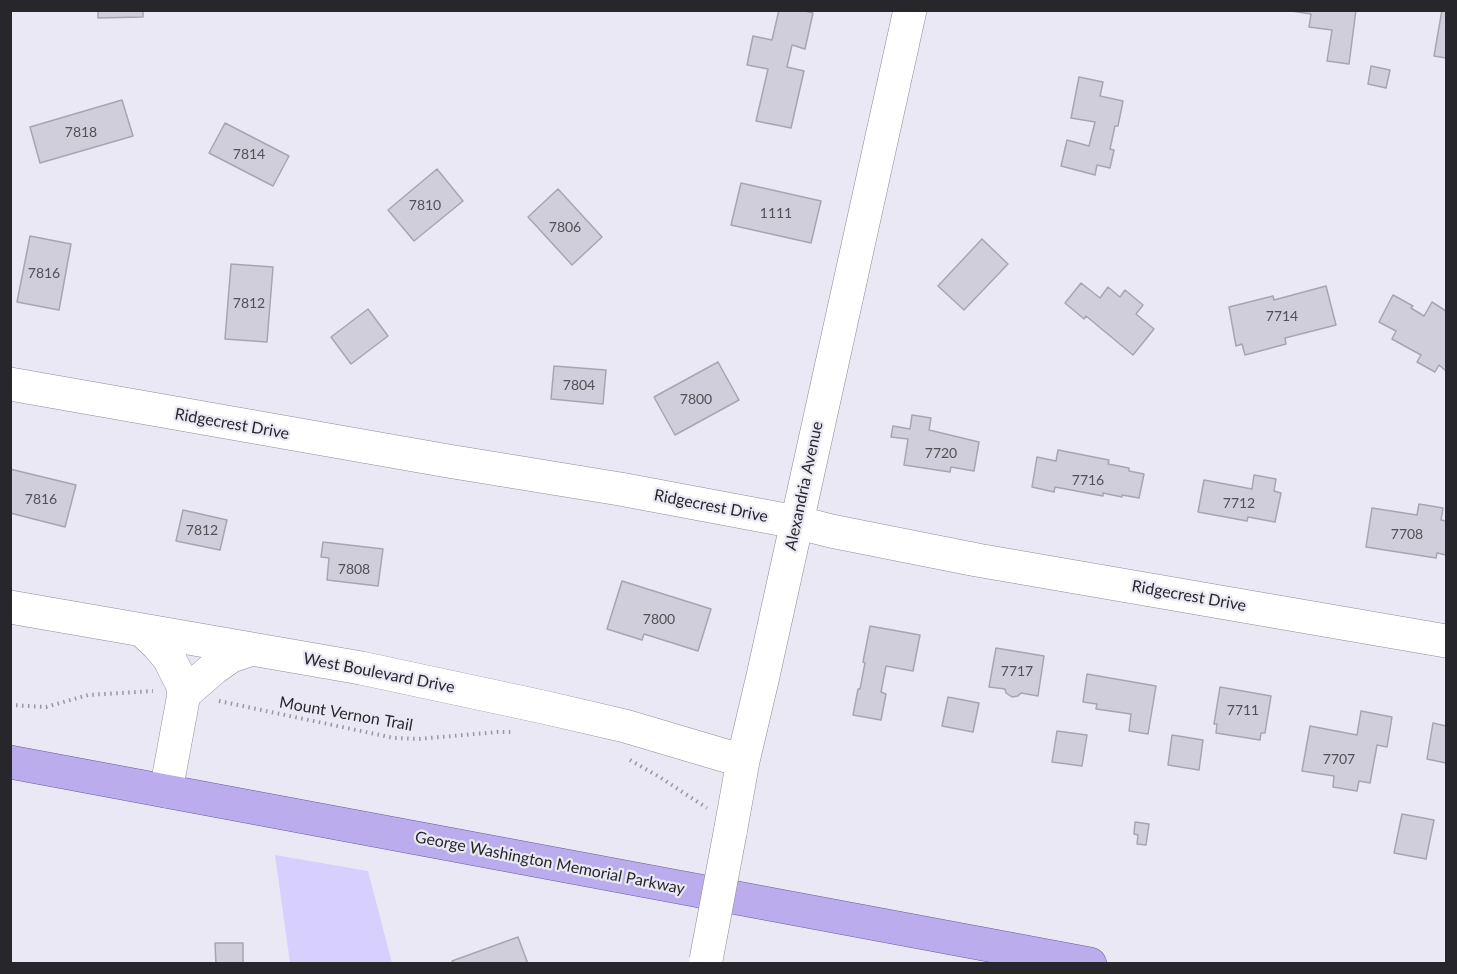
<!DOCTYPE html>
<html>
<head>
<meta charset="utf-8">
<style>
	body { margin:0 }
	#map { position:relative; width:1457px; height:974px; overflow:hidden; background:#e9e8f4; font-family:Lato,sans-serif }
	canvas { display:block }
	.frame { position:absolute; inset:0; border:12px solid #27272b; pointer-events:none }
</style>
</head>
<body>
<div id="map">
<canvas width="1457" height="974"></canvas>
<div class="frame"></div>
</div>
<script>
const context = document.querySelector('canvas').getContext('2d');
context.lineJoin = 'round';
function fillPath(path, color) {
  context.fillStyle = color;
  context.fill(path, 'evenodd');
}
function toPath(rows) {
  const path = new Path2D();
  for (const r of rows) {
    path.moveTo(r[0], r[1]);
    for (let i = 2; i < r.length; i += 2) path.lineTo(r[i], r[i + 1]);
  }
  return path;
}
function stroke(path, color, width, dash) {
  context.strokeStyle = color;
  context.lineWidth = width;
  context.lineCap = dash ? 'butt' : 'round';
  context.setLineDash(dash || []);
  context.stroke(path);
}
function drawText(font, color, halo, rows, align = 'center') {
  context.font = font + ' Lato,sans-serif';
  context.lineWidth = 4.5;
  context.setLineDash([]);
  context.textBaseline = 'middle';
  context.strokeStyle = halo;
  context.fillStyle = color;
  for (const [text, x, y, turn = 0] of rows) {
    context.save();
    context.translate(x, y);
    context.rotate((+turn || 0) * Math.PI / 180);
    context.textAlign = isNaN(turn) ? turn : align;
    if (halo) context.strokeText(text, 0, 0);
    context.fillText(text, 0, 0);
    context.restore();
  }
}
const green = toPath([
	[275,855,368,871,392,963,290,963]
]);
const building = toPath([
	[98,10,143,10,143,17,98,18,98,10],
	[779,10,801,10,813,13,805,49,792,45,787,67,804,71,791,128,756,121,768,69,747,65,753,36,772,40,779,10],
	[1285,10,1356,10,1349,64,1327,61,1332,30,1309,27,1311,14,1285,10],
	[1442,10,1446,10,1446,58,1434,56,1442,10],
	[1371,66,1390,70,1386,88,1368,84,1371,66],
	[1079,77,1103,82,1100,96,1123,101,1118,126,1115,126,1110,149,1114,150,1110,168,1097,165,1095,175,1061,166,1067,140,1089,146,1095,122,1071,118,1079,77],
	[122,100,133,136,40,163,30,127,122,100],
	[225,123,289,156,273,186,209,153,225,123],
	[437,169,463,201,414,241,388,210,437,169],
	[741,183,821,201,811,243,731,225,741,183],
	[558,189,602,237,572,265,528,217,558,189],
	[30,236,71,244,59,310,17,302,30,236],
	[982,239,1008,264,964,310,938,286,982,239],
	[231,264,273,267,267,342,225,339,231,264],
	[1081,283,1100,298,1108,287,1120,297,1125,290,1143,305,1136,314,1154,329,1133,355,1086,316,1084,319,1065,303,1081,283],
	[1326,286,1336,325,1285,338,1286,344,1245,355,1242,344,1236,346,1229,307,1273,296,1274,300,1326,286],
	[1393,295,1413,306,1411,308,1424,316,1432,302,1446,311,1446,371,1439,365,1435,372,1417,362,1421,355,1392,339,1396,331,1379,322,1393,295],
	[368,309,388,336,351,364,331,337,368,309],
	[718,362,739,400,675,435,654,397,718,362],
	[554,366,606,370,603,404,551,399,554,366],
	[912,415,931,418,929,430,979,442,974,471,951,467,950,472,904,465,908,439,891,437,893,426,910,429,912,415],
	[1058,450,1109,460,1108,464,1129,468,1129,471,1144,474,1139,498,1122,495,1122,497,1103,493,1103,496,1055,487,1054,492,1032,487,1037,457,1056,461,1058,450],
	[10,469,76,485,65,527,10,513,10,469],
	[1254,475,1276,479,1274,491,1281,493,1275,522,1248,517,1247,521,1198,512,1204,480,1252,489,1254,475],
	[1419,504,1443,508,1441,520,1446,521,1446,555,1437,553,1436,558,1366,547,1372,508,1417,515,1419,504],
	[183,510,227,520,220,550,176,541,183,510],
	[323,542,383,549,378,586,327,580,329,558,321,557,323,542],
	[622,581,711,609,698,651,644,634,642,640,607,629,622,581],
	[870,626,920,635,913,671,886,666,881,692,886,694,881,720,853,715,858,689,860,689,865,663,863,662,870,626],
	[996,648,1044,656,1038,696,1021,693,1018,696,1012,697,1006,693,1005,689,989,687,996,648],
	[1087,674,1156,686,1148,734,1129,731,1131,714,1096,709,1097,704,1083,702,1087,674],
	[1220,687,1271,696,1265,733,1261,733,1260,740,1216,733,1217,724,1214,724,1220,687],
	[948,697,979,703,973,732,942,726,948,697],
	[1361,711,1392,717,1387,747,1377,745,1370,783,1359,781,1357,791,1333,787,1334,776,1302,771,1310,726,1357,735,1361,711],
	[1433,723,1446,726,1446,763,1427,759,1433,723],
	[1057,731,1087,735,1082,766,1052,762,1057,731],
	[1172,735,1203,740,1199,770,1168,765,1172,735],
	[1402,814,1434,820,1426,859,1394,853,1402,814],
	[1135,822,1149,824,1146,845,1137,844,1138,835,1134,834,1135,822],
	[518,937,528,964,454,964,452,961,518,937],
	[215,943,243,943,243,964,216,964,215,943]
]);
const path = toPath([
	[219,701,394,738,418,739,498,732,513,732],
	[10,705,46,707,88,695,153,691],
	[630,760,658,776,707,808]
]);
const minor = toPath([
	[10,384,448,461,620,489,796,522,831,531,977,560,1446,641],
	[10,607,361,668,543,707,625,726,743,761],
	[142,630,157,644,169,658,182,684,184,694,166,791],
	[184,694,214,668,231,656,252,649],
	[730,833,743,761,763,676,910,10]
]);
const major = toPath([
	[10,762,1090,964]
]);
const minorBridge = toPath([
	[706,960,730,833]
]);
const numberNames = [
	["7818",81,132],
	["7814",249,154],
	["7810",425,205],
	["1111",776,213],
	["7806",565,227],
	["7816",44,273],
	["7812",249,303],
	["7714",1282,316],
	["7804",579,385],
	["7800",696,399],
	["7720",941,453],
	["7716",1088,480],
	["7816",41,499],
	["7712",1239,503],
	["7812",202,530],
	["7708",1407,534],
	["7808",354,569],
	["7800",659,619],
	["7717",1017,671],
	["7711",1243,710],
	["7707",1339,759]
];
const streetNames = [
	["Ridgecrest Drive",232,424,10],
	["Alexandria Avenue",804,486,-78],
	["Ridgecrest Drive",711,506,11],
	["Ridgecrest Drive",1189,596,10],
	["West Boulevard Drive",379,673,11],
	["Mount Vernon Trail",346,714,10],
	["George Washington Memorial Parkway",550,863,11]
];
fillPath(green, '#d7d0fe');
fillPath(building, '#cfceda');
stroke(building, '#a7a5b1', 1.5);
stroke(minor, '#8e8d98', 34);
stroke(major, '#6a5aa2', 34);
stroke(path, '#97979f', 4, [1.5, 4.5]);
stroke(minor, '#fff', 33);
stroke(major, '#bbacee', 33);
stroke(minorBridge, '#8e8d98', 34, []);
stroke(minorBridge, '#fff', 33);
drawText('14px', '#515157', null, numberNames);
drawText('16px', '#27272b', '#e9e8f4', streetNames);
</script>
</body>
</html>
